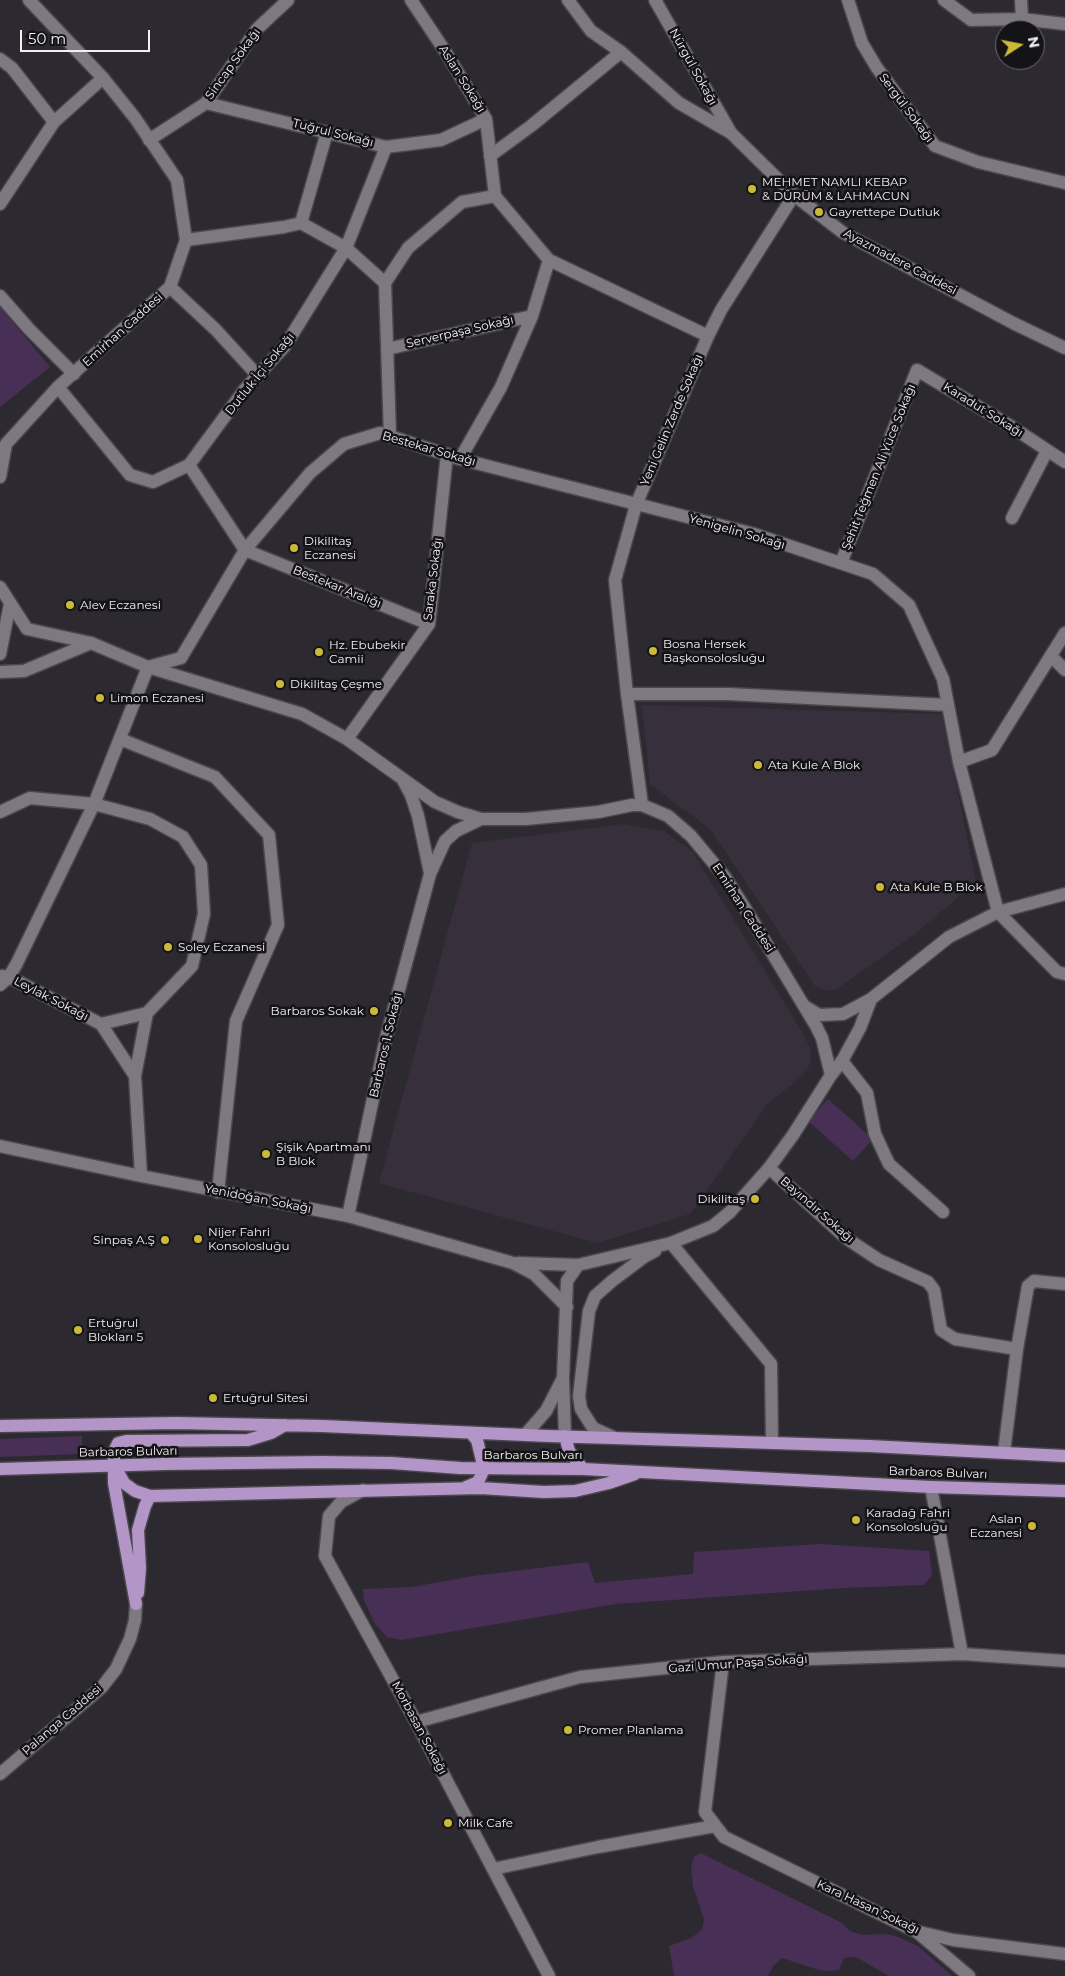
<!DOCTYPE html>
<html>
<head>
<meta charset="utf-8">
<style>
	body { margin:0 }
	#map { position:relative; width:1065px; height:1976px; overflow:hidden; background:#2d2930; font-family:Montserrat,sans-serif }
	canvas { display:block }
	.north { position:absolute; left:995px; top:20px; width:50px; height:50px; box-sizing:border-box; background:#141316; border:1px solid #6d6b6f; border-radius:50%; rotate:79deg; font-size:14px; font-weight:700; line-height:20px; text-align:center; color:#f2f0f4 }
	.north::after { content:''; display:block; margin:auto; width:18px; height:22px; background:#cbba39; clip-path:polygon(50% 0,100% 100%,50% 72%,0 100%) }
	.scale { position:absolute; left:20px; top:30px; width:130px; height:22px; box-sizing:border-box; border:2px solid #f2f0f4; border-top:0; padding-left:6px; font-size:15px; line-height:18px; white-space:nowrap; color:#f2f0f4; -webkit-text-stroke:4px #141316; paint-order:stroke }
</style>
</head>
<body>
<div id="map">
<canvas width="1065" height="1976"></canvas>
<div class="north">N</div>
<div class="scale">50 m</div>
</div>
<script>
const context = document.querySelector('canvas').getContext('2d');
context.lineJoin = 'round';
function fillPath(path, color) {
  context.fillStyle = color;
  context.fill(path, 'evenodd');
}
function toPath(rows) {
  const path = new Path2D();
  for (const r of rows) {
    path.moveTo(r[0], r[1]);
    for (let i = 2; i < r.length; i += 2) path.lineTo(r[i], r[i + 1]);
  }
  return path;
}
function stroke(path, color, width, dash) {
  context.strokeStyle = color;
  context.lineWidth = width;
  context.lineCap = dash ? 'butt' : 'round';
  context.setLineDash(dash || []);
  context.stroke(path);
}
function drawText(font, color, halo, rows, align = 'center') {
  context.font = font + ' Montserrat,sans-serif';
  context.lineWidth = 5;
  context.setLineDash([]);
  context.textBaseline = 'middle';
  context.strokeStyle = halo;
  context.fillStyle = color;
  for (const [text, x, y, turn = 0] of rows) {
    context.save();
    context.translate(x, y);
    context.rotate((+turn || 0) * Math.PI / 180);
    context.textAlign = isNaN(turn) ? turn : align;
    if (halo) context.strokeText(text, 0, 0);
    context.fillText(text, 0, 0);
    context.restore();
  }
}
const built = toPath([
	[642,705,942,714,976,882,915,934,835,990,824,990,815,986,710,829,650,784],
	[624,824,664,831,692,851,805,1037,810,1048,811,1058,808,1069,794,1083,769,1102,690,1214,597,1243,379,1183,472,843]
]);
const green = toPath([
	[0,307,50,367,0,407],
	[828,1099,873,1139,853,1161,808,1121],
	[82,1436,82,1454,0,1457,0,1439],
	[820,1544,929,1551,932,1575,924,1585,844,1588,616,1604,402,1640,387,1637,375,1624,364,1600,363,1589,412,1587,473,1576,588,1562,595,1583,693,1574,694,1552],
	[701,1853,842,1923,850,1931,862,1935,884,1934,896,1936,918,1946,952,1976,889,1976,856,1957,844,1958,839,1970,828,1971,816,1969,782,1958,773,1966,768,1976,674,1976,669,1946,691,1938,702,1930,704,1919,693,1886,691,1868,694,1856]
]);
const minor = toPath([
	[411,0,445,51,486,119,495,196],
	[655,0,731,133],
	[848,0,862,43,877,68,935,146,978,162,1065,183],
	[944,0,971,20,1022,19,1065,24],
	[1021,0,1022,19],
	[0,59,12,68,54,122],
	[206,103,386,147,441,140,486,119],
	[149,140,206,103,257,29,288,0],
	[490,156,531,126,621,52],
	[0,204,54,122,103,78],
	[301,223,327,132],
	[186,240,284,227,301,223,346,248,385,283,390,436],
	[385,283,408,248,462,202,495,196,549,260,708,336],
	[170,287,216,330,258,376],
	[0,296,29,329,74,374],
	[387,349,532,316],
	[58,387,130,475,153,482,189,465,245,389,285,346,346,248,386,147],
	[460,459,501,387,532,316,549,260],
	[189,465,245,550,429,624],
	[1012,518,1047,451],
	[841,563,917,370,1012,427,1065,462],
	[0,654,10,604],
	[1051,656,1065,670],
	[0,672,24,671,91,643],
	[627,694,728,694,948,705],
	[120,739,215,777,269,835,278,925,236,1021,218,1192],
	[347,739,429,624,447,454],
	[959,762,992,750,1065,633],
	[642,805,627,694,615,580,636,505,708,336,721,310,794,195],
	[0,812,30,798,94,804,150,819,183,837,201,865,204,914,192,966,147,1013,101,1024,135,1076,141,1176],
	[2,976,9,977,101,1024],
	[0,985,9,977,17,963,94,804,148,667,181,658,245,550,310,473,344,444,380,433,460,459,754,534,873,574,909,605,943,679,959,762,998,912,1057,972,1065,974],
	[842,1061,867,1093,875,1134,889,1164,943,1212],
	[135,1076,147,1013],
	[0,1146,141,1176,348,1216],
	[769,1168,846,1238,879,1260,928,1282,934,1290,941,1330,955,1339,1017,1349,1028,1286,1034,1281,1065,1284],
	[671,1243,771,1364,772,1442],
	[1004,1452,1017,1349],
	[931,1487,962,1654],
	[363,1490,341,1502,329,1516,325,1556,416,1722,549,1976],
	[723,1662,705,1812,724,1837,915,1931,953,1940,1065,1954],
	[416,1722,580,1677,723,1662,962,1654,1065,1661],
	[493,1869,598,1847,715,1826],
	[917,1932,969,1976]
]);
const tertiary = toPath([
	[568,0,591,31,621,52,679,103,731,133,794,195,842,232,1013,323,1065,348],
	[0,477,6,444,58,387,170,287,186,240,177,180,135,118,103,78,29,0],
	[0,587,27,629,91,643,148,667,302,714,347,739,435,802,458,812,481,819,526,819,598,812,632,805,642,805,668,816,691,836,725,877,748,913,816,1026,822,1038,831,1075],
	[403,780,411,795,418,816,430,873],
	[481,819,456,831,445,841,430,874,386,1038,348,1216,513,1263,534,1274,567,1307],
	[806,1007,819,1015,843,1014,871,999,949,937,998,912,1065,894],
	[518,1263,578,1265,671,1243,713,1226,730,1212,769,1168,793,1135,831,1075,842,1061,860,1028,871,999],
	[525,1435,546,1411,563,1378],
	[565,1436,563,1378,567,1281,578,1265],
	[613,1437,593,1428,581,1409,579,1396,589,1311,595,1296,612,1281,644,1257,655,1251]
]);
const secondary = toPath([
	[0,1774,102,1687,116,1669,130,1639,135,1620,136,1604]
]);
const primary = toPath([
	[0,1426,176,1423,322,1426,548,1436,869,1446,1065,1456],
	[565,1436,569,1451,583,1469],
	[114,1465,124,1483,135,1491,150,1496,480,1488,544,1492,575,1491,609,1483,635,1474],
	[0,1469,164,1464,322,1462,391,1463,460,1468,583,1469,931,1487,1065,1491],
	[466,1487,478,1482,484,1469,477,1440,471,1433],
	[138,1593,140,1568,138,1530,145,1506,150,1496],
	[136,1604,114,1483,114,1452,118,1443,126,1441,248,1440,271,1433,285,1425]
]);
const markers = [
	[752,189,5,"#cbba39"],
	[819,212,5,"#cbba39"],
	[294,548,5,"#cbba39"],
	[70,605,5,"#cbba39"],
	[653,651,5,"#cbba39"],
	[319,652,5,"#cbba39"],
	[280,684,5,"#cbba39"],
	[100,698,5,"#cbba39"],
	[758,765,5,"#cbba39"],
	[880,887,5,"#cbba39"],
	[168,947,5,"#cbba39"],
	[374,1011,5,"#cbba39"],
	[266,1154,5,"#cbba39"],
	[755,1199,5,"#cbba39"],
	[198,1239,5,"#cbba39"],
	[165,1240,5,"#cbba39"],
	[78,1330,5,"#cbba39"],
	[213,1398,5,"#cbba39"],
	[856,1520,5,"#cbba39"],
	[1032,1526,5,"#cbba39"],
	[568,1730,5,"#cbba39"],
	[448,1823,5,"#cbba39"]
];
const streetNames = [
	["Sincap Sokağı",233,64,-54],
	["Nürgül Sokağı",693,67,61],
	["Aslan Sokağı",462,79,58],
	["Sergül Sokağı",906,108,53],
	["Tuğrul Sokağı",333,133,14],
	["Ayazmadere Caddesi",900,262,28],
	["Emirhan Caddesi",123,330,-42],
	["Serverpaşa Sokağı",460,332,-13],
	["Dutluk İçi Sokağı",260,374,-51],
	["Karadut Sokağı",983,410,32],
	["Yeni Gelin Zerde Sokağı",672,420,-67],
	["Bestekar Sokağı",429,449,16],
	["Şehit Teğmen Ali Yüce Sokağı",879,467,-68],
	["Yenigelin Sokağı",737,532,16],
	["Saraka Sokağı",433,579,-83],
	["Bestekar Aralığı",337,587,22],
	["Emirhan Caddesi",743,908,57],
	["Leylak Sokağı",51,999,27],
	["Barbaros 1. Sokağı",386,1045,-77],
	["Yenidoğan Sokağı",258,1199,11],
	["Bayındır Sokağı",817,1210,41],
	["Barbaros Bulvarı",128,1452,-1],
	["Barbaros Bulvarı",533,1455],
	["Barbaros Bulvarı",938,1473,2],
	["Gazi Umur Paşa Sokağı",738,1664,-4],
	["Palanga Caddesi",62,1720,-41],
	["Morbasan Sokağı",419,1728,62],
	["Kara Hasan Sokağı",868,1907,25]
];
const poiNames = [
	["MEHMET NAMLI KEBAP",762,182],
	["& DÜRÜM & LAHMACUN",762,196],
	["Gayrettepe Dutluk",829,212],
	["Dikilitaş",304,541],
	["Eczanesi",304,555],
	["Alev Eczanesi",80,605],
	["Bosna Hersek",663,644],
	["Başkonsolosluğu",663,658],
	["Hz. Ebubekir",329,645],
	["Camii",329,659],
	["Dikilitaş Çeşme",290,684],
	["Limon Eczanesi",110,698],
	["Ata Kule A Blok",768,765],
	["Ata Kule B Blok",890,887],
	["Soley Eczanesi",178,947],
	["Barbaros Sokak",364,1011,"right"],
	["Şişik Apartmanı",276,1147],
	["B Blok",276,1161],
	["Dikilitaş",745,1199,"right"],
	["Nijer Fahri",208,1232],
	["Konsolosluğu",208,1246],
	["Sinpaş A.Ş",155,1240,"right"],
	["Ertuğrul",88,1323],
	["Blokları 5",88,1337],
	["Ertuğrul Sitesi",223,1398],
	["Karadağ Fahri",866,1513],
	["Konsolosluğu",866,1527],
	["Aslan",1022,1519,"right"],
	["Eczanesi",1022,1533,"right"],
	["Promer Planlama",578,1730],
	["Milk Cafe",458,1823]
];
fillPath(built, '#37303c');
fillPath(green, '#472f56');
stroke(minor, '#4a474d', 15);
stroke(tertiary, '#4a474d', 15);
stroke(secondary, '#4a474d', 15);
stroke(primary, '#4a474d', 15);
stroke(minor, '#7e7981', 12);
stroke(tertiary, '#7e7981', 12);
stroke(secondary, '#7e7981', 12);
stroke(primary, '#b395c7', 12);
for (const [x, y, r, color] of markers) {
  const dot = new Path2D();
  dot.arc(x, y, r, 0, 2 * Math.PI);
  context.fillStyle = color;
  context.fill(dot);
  stroke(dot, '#141316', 2);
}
drawText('12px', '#f2f0f4', '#141316', streetNames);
drawText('12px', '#f2f0f4', '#141316', poiNames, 'left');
</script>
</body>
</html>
